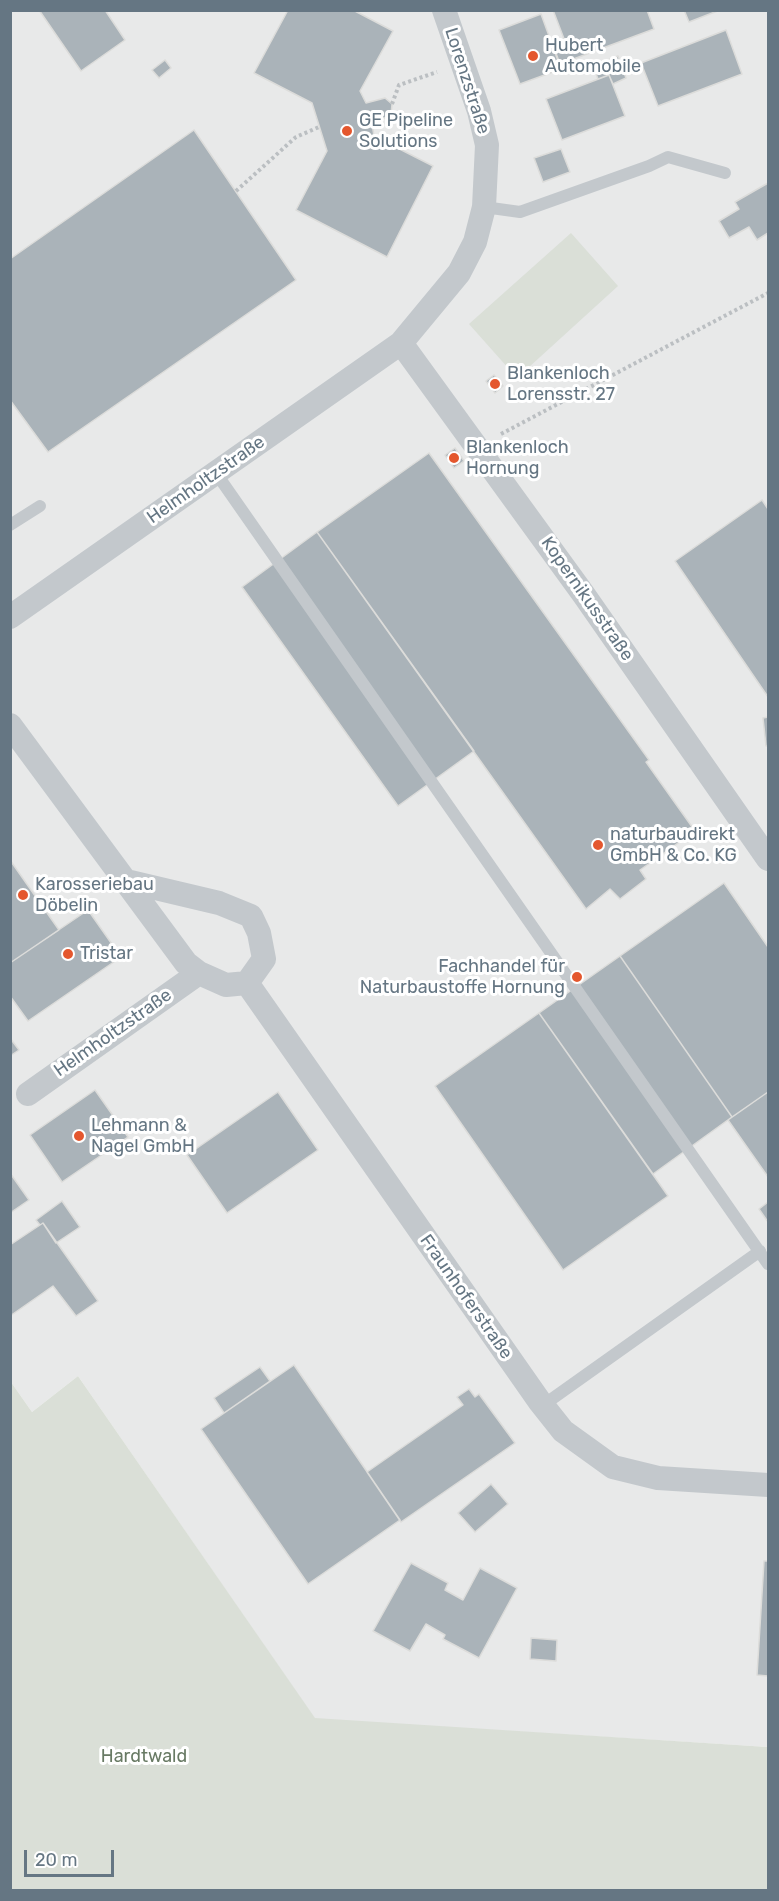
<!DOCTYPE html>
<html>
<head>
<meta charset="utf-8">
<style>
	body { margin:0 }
	#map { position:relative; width:779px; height:1901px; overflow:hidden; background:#fafaf8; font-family:Rubik,sans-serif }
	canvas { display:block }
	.frame { position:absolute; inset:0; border:12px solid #657683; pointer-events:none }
	.scale { position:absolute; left:24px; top:1850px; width:90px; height:27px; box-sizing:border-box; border:3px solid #657683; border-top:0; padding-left:8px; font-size:18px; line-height:21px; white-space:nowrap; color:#657683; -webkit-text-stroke:4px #fff; paint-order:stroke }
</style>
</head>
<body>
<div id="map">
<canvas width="779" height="1901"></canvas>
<div class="frame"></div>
<div class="scale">20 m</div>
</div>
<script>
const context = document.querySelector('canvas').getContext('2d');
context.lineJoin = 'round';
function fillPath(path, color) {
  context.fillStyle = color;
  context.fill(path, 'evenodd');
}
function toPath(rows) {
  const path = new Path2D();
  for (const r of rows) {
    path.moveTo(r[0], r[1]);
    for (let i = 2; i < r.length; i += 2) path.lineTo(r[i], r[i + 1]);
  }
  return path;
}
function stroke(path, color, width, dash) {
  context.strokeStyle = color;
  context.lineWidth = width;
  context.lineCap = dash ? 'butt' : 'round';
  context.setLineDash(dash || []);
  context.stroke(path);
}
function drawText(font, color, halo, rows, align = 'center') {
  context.font = font + ' Rubik,sans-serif';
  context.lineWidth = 6;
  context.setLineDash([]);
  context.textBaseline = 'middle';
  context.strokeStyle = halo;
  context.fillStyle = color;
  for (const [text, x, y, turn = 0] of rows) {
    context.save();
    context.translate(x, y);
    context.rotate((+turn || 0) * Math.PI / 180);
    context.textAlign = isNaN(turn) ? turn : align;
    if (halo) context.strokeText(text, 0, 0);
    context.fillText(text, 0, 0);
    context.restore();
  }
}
const built = toPath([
	[10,11,768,11,768,1747,315,1719,78,1376,32,1412,11,1382]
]);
const green = toPath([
	[571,233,618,286,517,378,469,324],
	[78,1376,315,1718,768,1747,768,1890,11,1890,11,1382,32,1412]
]);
const building = toPath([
	[39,10,105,10,125,40,81,71,39,10],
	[288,10,353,10,393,31,360,91,366,103,385,98,392,104,391,115,372,124,374,136,433,166,387,257,296,210,327,151,312,103,254,73,288,10],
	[553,10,647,10,654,29,560,64,554,48,566,44,553,10],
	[684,10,720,10,689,22,684,10],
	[541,14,561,69,520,84,499,30,541,14],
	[726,30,742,74,658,106,641,63,726,30],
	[618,56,626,78,613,84,609,75,598,79,593,66,618,56],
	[165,60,171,68,159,78,152,70,165,60],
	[609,75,625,116,562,140,546,99,609,75],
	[194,130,296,280,48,452,10,400,10,259,194,130],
	[561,149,570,172,543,182,534,158,561,149],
	[768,183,768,233,757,240,749,227,729,238,719,221,739,209,735,202,768,183],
	[494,375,503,386,495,393,486,381,494,375],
	[455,448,464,461,454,468,445,455,455,448],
	[429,453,649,760,646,762,695,831,640,870,646,879,620,899,610,889,586,909,317,532,429,453],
	[762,500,768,509,768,697,675,561,762,500],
	[317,532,474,751,398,806,242,587,317,532],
	[768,717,768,746,766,746,763,718,768,717],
	[10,860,59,930,10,963,10,860],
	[724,883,768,947,768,1092,732,1117,620,956,724,883],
	[88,910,121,957,28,1021,10,996,10,963,88,910],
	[620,956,732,1117,653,1174,539,1013,620,956],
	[539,1013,668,1196,563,1270,435,1086,539,1013],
	[10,1038,19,1050,10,1056,10,1038],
	[95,1090,128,1137,62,1182,30,1135,95,1090],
	[278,1092,318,1150,227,1213,187,1155,278,1092],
	[768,1092,768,1177,728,1120,768,1092],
	[10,1173,29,1200,10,1213,10,1173],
	[62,1201,80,1227,56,1243,43,1223,40,1225,36,1220,62,1201],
	[768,1202,768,1222,759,1209,768,1202],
	[43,1223,98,1301,76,1316,53,1286,10,1316,10,1245,43,1223],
	[294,1365,400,1520,308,1584,201,1429,294,1365],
	[260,1367,270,1381,224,1413,214,1398,260,1367],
	[469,1389,475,1397,479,1394,515,1443,401,1522,367,1472,463,1405,457,1397,469,1389],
	[491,1484,508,1504,475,1532,458,1513,491,1484],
	[764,1561,768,1561,768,1676,757,1675,764,1561],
	[411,1563,448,1583,445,1590,463,1600,480,1568,517,1588,479,1658,443,1639,445,1635,426,1624,410,1651,373,1631,411,1563],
	[531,1638,557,1640,556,1661,530,1659,531,1638]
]);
const path = toPath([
	[392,104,399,85,437,72],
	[236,191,296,137,319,127],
	[501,434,768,293]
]);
const service = toPath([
	[484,207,520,212,649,166,668,157,725,173],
	[216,473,768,1264],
	[10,525,40,506],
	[542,1406,760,1251]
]);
const minor = toPath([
	[401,343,584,595,768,859],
	[10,617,401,343,459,273,475,242,484,207,487,145,479,111,444,10],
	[10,725,186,963,199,973,226,985,247,983,264,959,259,933,251,916,219,903,126,881],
	[247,983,540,1402,563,1431,613,1467,658,1478,768,1485],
	[28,1094,199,973]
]);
const markers = [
	[533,56,6,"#e4572e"],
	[347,131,6,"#e4572e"],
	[495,384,6,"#e4572e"],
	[454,458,6,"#e4572e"],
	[598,845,6,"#e4572e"],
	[23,895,6,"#e4572e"],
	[68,954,6,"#e4572e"],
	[577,977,6,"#e4572e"],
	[79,1136,6,"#e4572e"]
];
const poiNames = [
	["Hubert",545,46],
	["Automobile",545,67],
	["GE Pipeline",359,121],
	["Solutions",359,142],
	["Blankenloch",507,374],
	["Lorensstr. 27",507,395],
	["Blankenloch",466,448],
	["Hornung",466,469],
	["naturbaudirekt",610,835],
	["GmbH & Co. KG",610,856],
	["Karosseriebau",35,885],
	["Döbelin",35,906],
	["Tristar",80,954],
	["Fachhandel für",565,967,"right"],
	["Naturbaustoffe Hornung",565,988,"right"],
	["Lehmann &",91,1126],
	["Nagel GmbH",91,1147]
];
const streetNames = [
	["Lorenzstraße",467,81,72],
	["Helmholtzstraße",206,480,-35],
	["Kopernikusstraße",587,599,55],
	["Helmholtzstraße",113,1033,-35],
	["Fraunhoferstraße",466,1297,55]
];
const parkNames = [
	["Hardtwald",144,1757]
];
fillPath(built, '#e8e9e9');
fillPath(green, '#dadfd7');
fillPath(building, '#aab3b9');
stroke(building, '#dcdcda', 1.5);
stroke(path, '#bbbfc2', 4, [3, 3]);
stroke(service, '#c3c8cc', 12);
stroke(minor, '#c3c8cc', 24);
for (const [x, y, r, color] of markers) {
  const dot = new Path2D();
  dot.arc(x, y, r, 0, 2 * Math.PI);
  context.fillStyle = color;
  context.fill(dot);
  stroke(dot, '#fff', 2);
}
drawText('18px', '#657683', '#fff', poiNames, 'left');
drawText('18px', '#657683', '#fff', streetNames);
drawText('18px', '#687a64', '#fff', parkNames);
</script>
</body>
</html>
